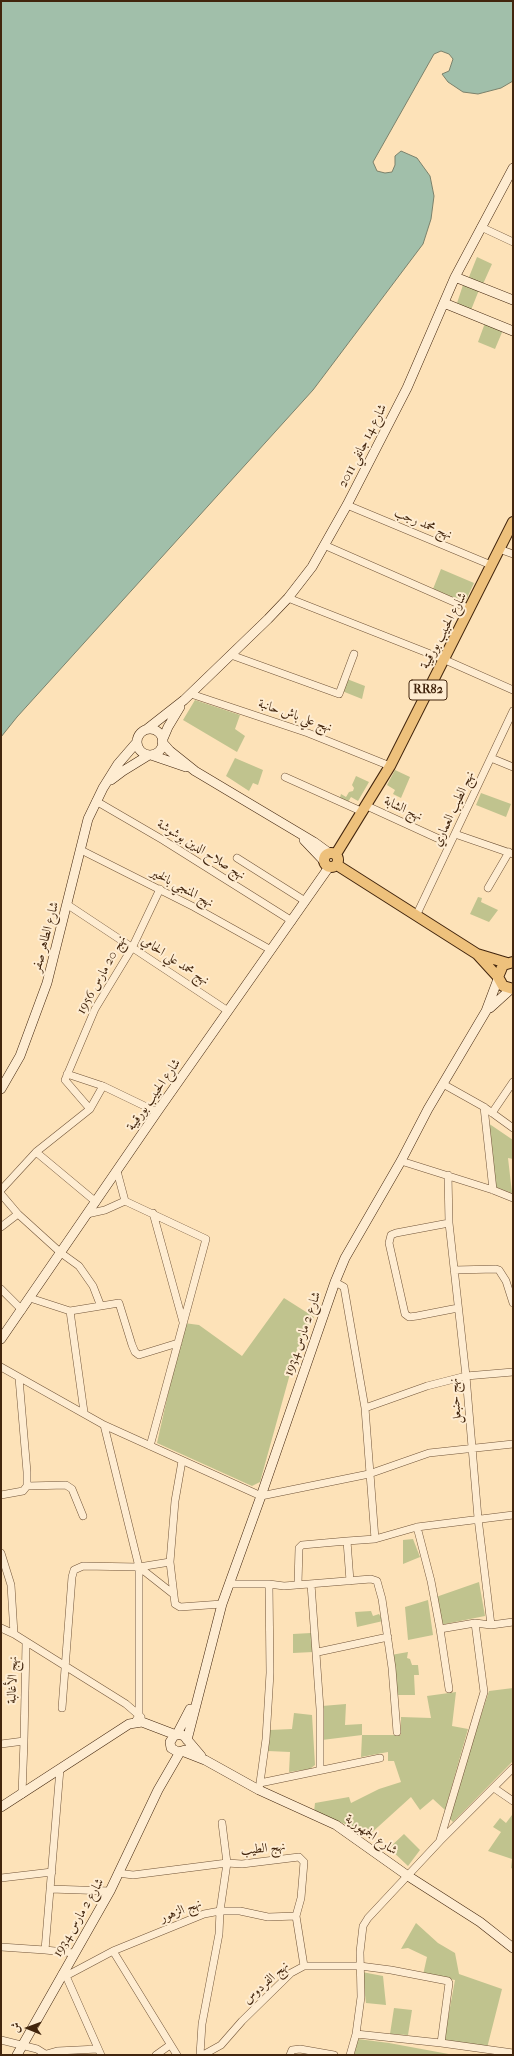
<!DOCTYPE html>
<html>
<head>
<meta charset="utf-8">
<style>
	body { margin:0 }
	#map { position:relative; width:514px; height:2056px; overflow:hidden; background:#fde2b8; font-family:"IM FELL French Canon",Amiri,serif }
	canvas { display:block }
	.frame { position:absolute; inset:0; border:2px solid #42250d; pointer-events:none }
	.north { position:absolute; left:8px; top:2008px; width:40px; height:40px; -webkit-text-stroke:3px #feecd1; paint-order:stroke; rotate:271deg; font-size:11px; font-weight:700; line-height:16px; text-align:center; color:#42250d }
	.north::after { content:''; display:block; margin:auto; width:14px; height:18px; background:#42250d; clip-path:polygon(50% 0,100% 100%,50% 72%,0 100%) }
</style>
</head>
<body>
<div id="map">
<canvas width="514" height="2056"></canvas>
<div class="frame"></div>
<div class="north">ش</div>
</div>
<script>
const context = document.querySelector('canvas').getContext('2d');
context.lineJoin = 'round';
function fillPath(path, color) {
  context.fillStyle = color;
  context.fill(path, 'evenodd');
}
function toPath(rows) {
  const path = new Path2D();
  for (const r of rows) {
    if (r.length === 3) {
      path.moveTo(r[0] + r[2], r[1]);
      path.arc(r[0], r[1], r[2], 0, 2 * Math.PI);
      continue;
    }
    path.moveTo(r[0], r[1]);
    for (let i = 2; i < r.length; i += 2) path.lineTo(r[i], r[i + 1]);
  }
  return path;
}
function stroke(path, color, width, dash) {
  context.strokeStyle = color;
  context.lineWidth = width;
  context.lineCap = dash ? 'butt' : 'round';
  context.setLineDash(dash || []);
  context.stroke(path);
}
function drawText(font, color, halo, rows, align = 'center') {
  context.font = font + ' "IM FELL French Canon",Amiri,serif';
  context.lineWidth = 4;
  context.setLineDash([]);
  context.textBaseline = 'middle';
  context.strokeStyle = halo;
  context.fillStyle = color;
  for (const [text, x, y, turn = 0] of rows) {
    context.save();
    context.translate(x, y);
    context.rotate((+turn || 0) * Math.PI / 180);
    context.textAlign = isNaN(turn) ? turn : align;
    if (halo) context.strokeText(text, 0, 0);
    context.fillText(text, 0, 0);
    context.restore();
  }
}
const green = toPath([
	[477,257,492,264,483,284,469,277],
	[463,285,479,290,471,310,457,303],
	[485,323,503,330,495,349,478,342],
	[441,569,474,583,466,600,463,602,433,589],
	[347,679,365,686,362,699,342,691],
	[195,700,240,715,235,729,245,736,237,752,183,720],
	[235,758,263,770,258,785,253,783,249,791,226,776],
	[395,770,410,777,401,798,393,794,395,790,387,785],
	[356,776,369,782,358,801,351,797,348,802,340,798,341,794,346,797,349,792,353,791,354,788,352,785],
	[481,793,511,804,506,817,476,805],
	[478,897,482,898,481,902,498,910,489,922,470,914],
	[488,1123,513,1140,513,1159,508,1158,512,1193,493,1186],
	[284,1298,314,1317,301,1341,293,1363,260,1482,252,1486,157,1443,184,1323,199,1325,242,1356],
	[413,1539,420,1557,403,1564,403,1540],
	[479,1582,485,1616,440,1625,436,1597],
	[428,1600,433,1635,408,1640,405,1607],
	[371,1611,373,1616,379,1614,383,1621,357,1627,355,1612],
	[311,1633,313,1652,293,1653,293,1634],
	[408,1652,407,1658,410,1659,412,1665,418,1665,419,1675,414,1675,415,1695,395,1695,391,1655],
	[513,1688,513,1761,453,1822,448,1817,489,1691],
	[456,1692,452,1726,468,1729,445,1810,433,1799,420,1810,411,1797,368,1836,345,1824,314,1812,315,1803,349,1797,351,1803,379,1789,401,1782,394,1761,388,1761,388,1752,361,1757,362,1735,322,1740,322,1706,346,1704,345,1725,362,1724,362,1735,401,1735,401,1717,431,1718,427,1696],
	[294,1713,312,1715,315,1765,310,1769,289,1772,290,1752,268,1751,270,1730,292,1729],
	[512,1815,513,1815,513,1869,511,1868,512,1859,488,1851,501,1832,493,1827,500,1818,506,1823],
	[404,1834,420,1850,408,1866,389,1848],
	[416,1923,438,1943,455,1953,459,1974,502,1989,487,2048,444,2040,455,1980,423,1975,427,1957,408,1948,401,1949],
	[362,1972,383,1976,386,2005,366,2003],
	[394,2008,412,2010,408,2035,390,2034],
	[358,2039,389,2043,454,2055,354,2055]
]);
const water = toPath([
	[1,1,513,1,513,81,501,88,478,94,463,92,448,82,442,74,449,71,453,59,449,54,441,51,434,54,373,162,377,171,385,173,392,172,395,165,395,156,401,151,417,158,430,176,434,196,431,219,423,244,313,390,17,717,1,737,1,1]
]);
const street = toPath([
	[481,227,513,242],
	[347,505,491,565],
	[324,545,470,609],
	[499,549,513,554],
	[288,598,443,659,513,690],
	[231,655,339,694,354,654],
	[191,694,308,733,390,766],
	[491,758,513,767],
	[285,777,363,812],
	[96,801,163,840,292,921],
	[367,806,450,844],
	[455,834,513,854],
	[81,850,194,907,271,950],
	[237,858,305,901],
	[488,888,509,852],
	[68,905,228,1011],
	[416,916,513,711],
	[67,1074,103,1086,157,1112],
	[443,1084,484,1107,513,1128],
	[484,1107,493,1190],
	[90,1109,65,1080,95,1009,132,948,160,889],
	[492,1113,513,1082],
	[36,1152,96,1202],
	[401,1161,493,1190,513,1198],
	[117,1171,125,1201],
	[448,1175,449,1223,466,1376,478,1518,491,1625],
	[1,1190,36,1152,90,1109,103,1086],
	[1,1194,18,1214,61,1253,79,1266,93,1286,100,1304],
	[153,1213,183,1322],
	[87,1214,105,1210,125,1201,206,1239,150,1446],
	[449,1223,396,1233,391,1235,389,1243,405,1314,409,1317,417,1316,458,1308],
	[1,1227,18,1214],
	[454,1270,496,1269,499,1270,506,1281,513,1303],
	[335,1282,344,1287,365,1408,375,1539],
	[1,1289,22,1310],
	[30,1298,70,1311],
	[1,1367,104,1425,261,1496,369,1474,429,1453,513,1444],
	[365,1408,427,1386,466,1376,513,1372],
	[84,1412,70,1311,119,1303,132,1345,135,1352,139,1355,178,1343],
	[104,1425,139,1567,139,1715,135,1722],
	[182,1461,175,1501,170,1562,175,1604,180,1607,222,1604],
	[27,1486,66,1485,72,1489,83,1516],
	[1,1495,23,1491,27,1486,27,1472,19,1378],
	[417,1527,431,1581,440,1629,475,1623,491,1625,513,1622],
	[1,1553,11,1585,14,1634],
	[139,1567,172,1593],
	[350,1581,347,1541,375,1539,417,1527,513,1515],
	[230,1584,269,1584,284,1586,371,1579,377,1581,382,1599,392,1668,397,1732],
	[298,1584,299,1548,302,1545,347,1541],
	[311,1584,320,1709,320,1770],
	[1,1628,14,1634,126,1704,141,1717],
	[440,1629,449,1689],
	[318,1652,388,1637],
	[62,1708,72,1577,74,1570,83,1566,139,1567,170,1562],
	[24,1741,26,1643],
	[1,1744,24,1741,22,1794],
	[60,1769,45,1950,74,1953],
	[260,1783,380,1758],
	[494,1788,513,1801],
	[259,1790,266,1739,270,1673,269,1584],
	[222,1823,227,1863,220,1911,240,1911,268,1917,296,1916],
	[440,1840,484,1692,475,1623],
	[118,1873,133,1875,227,1863,242,1864,299,1857,304,1862,301,1898,296,1916,304,1966],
	[1,1878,52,1872],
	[50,1889,110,1891],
	[1,1947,45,1950],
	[113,1951,177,2055],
	[62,1974,66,1976,113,1951,204,1914,220,1911,219,1934,202,2024,200,2055],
	[66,1976,101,2055],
	[1,2040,37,2049,45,2054],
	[441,2043,513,2053],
	[43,2055,57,2051,98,2049],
	[156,2055,170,2045],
	[203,2055,221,2045,242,2021,291,1973,304,1966,360,1966,391,1970,448,1981,449,1983,441,2043,356,2034],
	[290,2055,292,2050,300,2049,334,2055],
	[350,2055,356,2034,361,1997,360,1952,363,1926,368,1918,440,1841,513,1768]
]);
const secondary = toPath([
	[455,277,513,300],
	[444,303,513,331],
	[147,729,184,700,268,619,288,598,312,567,347,505,407,388,455,277,513,168],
	[150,742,13],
	[162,741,168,727,180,707],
	[162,742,170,751,195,771,314,842,329,853],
	[151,755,186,767],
	[111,780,123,771,149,755],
	[304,840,324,861],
	[490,1008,511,989],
	[1,1089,20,1056,47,983,88,819,103,788,118,764,137,742],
	[1,1339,157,1112,329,867],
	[177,1734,190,1709],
	[187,1740,222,1604,261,1496,335,1282,345,1258,401,1161,428,1109,486,1011,498,979],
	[185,1750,178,1752,171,1748,170,1742,174,1736,179,1734,184,1736,201,1756],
	[182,1751,205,1760,259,1790,336,1825,408,1876,480,1922,513,1948],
	[1,1807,129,1724,142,1722,176,1735],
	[17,2055,110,1891,158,1790,180,1752]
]);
const primary = toPath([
	[331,860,7],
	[336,854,390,766,513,522],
	[337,865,477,954,498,977],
	[477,954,507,963],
	[513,962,503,965,498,977,503,986,513,989]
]);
const shields = [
	[428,690,38]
];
const shieldNames = [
	["RR82",428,690]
];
const streetNames = [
	["شارع 14 جانفي 2011",363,446,-63],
	["نهج محمد رجب",423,524,23],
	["شارع الحبيب بورقيبة",444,631,-62],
	["نهج علي باش حانبة",295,716,19],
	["نهج الشابة",403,809,25],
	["نهج الطيب العماري",454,809,-65],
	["نهج صلاح الدين بوشوشة",201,850,32],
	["نهج المنجي بالخير",182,888,28],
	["شارع الطاهر صفر",46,937,-75],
	["نهج محمد علي الحامي",175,961,33],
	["نهج 20 مارس 1956",102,975,-61],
	["شارع الحبيب بورقيبة",154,1095,-55],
	["شارع 2 مارس 1934",303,1334,-71],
	["نهج حنبعل",456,1401,-95],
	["نهج الأغالبة",13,1680,-88],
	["شارع الجمهورية",371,1835,35],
	["نهج الطيب",263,1849,-6],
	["نهج الزهور",181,1911,-21],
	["شارع 2 مارس 1934",79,1918,-60],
	["نهج الفردوس",266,1983,-42]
];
fillPath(green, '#c0c38e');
fillPath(water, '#a1bfaa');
stroke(water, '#7b816b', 1);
stroke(street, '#715438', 8);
stroke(secondary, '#42250d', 10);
stroke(primary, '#42250d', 12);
stroke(street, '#feecd1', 7);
stroke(secondary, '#feecd1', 9);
stroke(primary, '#eec17c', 10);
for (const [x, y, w] of shields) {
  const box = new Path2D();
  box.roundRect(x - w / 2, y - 10, w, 20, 3);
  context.fillStyle = '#feecd1';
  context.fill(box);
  stroke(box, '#42250d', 1);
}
drawText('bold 12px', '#42250d', null, shieldNames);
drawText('13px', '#42250d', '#feecd1', streetNames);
</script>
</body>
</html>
